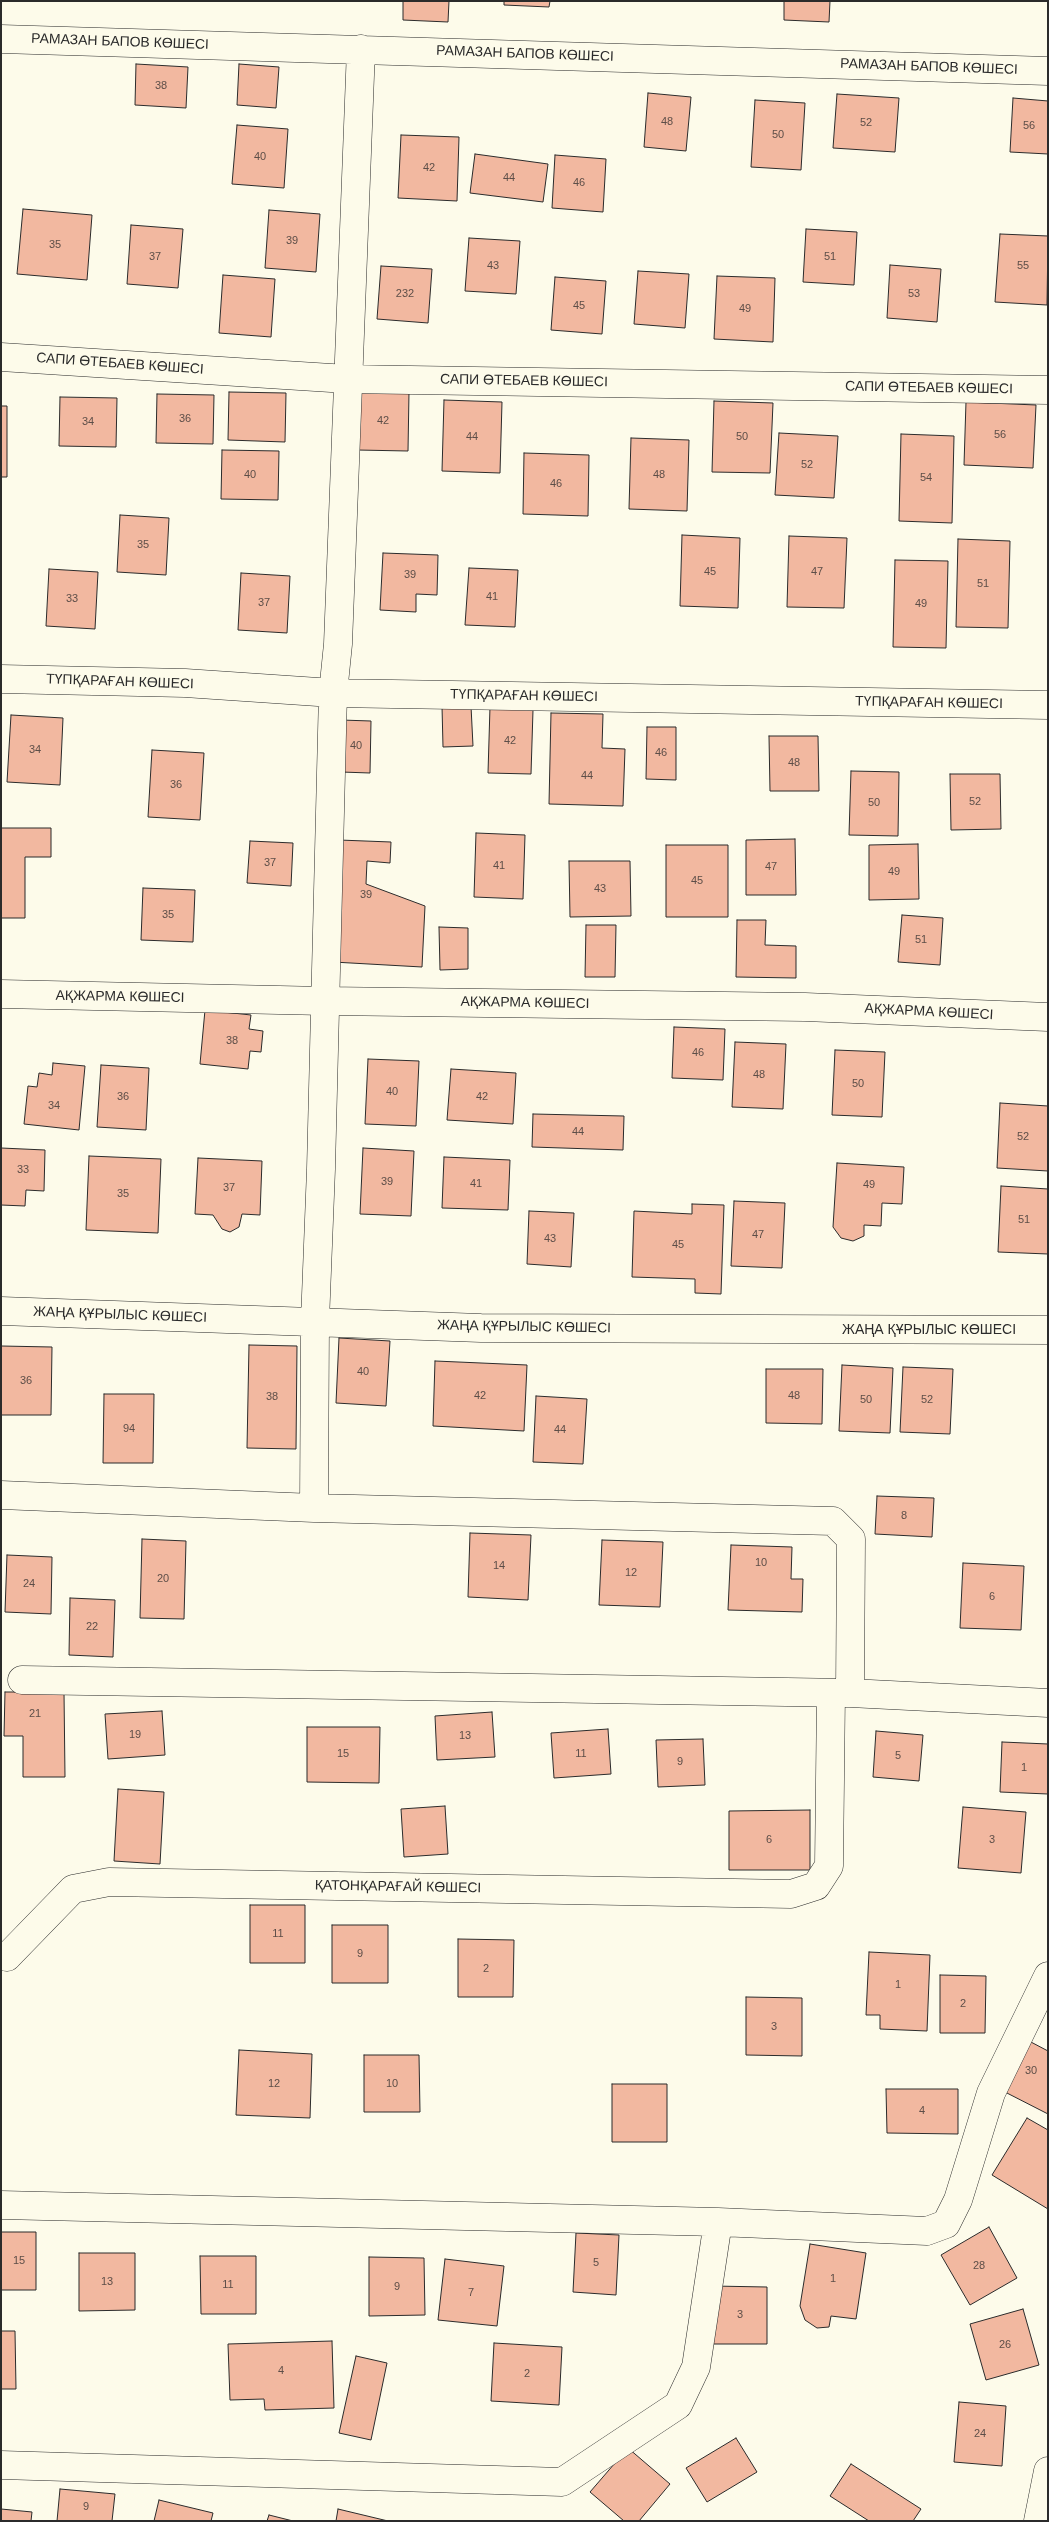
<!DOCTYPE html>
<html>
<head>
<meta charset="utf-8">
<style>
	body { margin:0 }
	#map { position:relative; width:1049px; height:2522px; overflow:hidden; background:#fdfbea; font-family:Arial,sans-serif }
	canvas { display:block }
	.frame { position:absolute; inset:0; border:2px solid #2b2b2b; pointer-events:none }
</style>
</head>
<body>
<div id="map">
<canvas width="1049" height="2522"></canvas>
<div class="frame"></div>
</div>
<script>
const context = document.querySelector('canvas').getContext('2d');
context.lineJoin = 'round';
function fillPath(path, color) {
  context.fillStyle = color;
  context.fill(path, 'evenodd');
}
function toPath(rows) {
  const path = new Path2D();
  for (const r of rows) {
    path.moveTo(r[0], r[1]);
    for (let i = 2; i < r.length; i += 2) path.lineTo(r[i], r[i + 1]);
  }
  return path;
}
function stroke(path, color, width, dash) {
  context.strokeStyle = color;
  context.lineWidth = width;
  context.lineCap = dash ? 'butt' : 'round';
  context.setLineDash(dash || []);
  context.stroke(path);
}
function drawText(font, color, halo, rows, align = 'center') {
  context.font = font + ' Arial,sans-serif';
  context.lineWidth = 4;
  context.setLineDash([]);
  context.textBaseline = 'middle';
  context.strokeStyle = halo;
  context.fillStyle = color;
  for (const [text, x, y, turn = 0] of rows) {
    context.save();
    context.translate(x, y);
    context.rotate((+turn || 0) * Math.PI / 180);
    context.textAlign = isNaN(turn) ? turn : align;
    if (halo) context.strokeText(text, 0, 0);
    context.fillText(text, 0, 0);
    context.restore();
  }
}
const building = toPath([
	[403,1,449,1,448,22,403,20,403,1],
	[504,1,550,1,549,7,504,5,504,1],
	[784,1,830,1,829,22,784,20,784,1],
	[136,64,188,67,186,108,135,105,136,64],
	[239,64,279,67,276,108,237,105,239,64],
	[648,93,691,97,686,151,644,147,648,93],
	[837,94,899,98,895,152,833,148,837,94],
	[1013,98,1048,101,1048,154,1010,152,1013,98],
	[755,100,805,103,801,170,751,167,755,100],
	[237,125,288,129,284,188,232,184,237,125],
	[401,135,459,137,457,201,398,198,401,135],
	[475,154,548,164,543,202,470,193,475,154],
	[555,155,606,159,603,212,552,208,555,155],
	[23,209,92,215,87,280,17,274,23,209],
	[269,210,320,214,316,272,265,268,269,210],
	[131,225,183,229,178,288,127,284,131,225],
	[806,229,857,232,854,285,803,282,806,229],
	[1000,234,1048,236,1047,305,995,302,1000,234],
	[469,238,520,241,516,294,465,291,469,238],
	[890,265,941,269,937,322,887,318,890,265],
	[381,266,432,269,428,323,377,319,381,266],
	[638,271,689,274,685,328,634,324,638,271],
	[223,275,275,279,271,337,219,333,223,275],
	[717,276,775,278,773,342,714,339,717,276],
	[555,277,606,281,602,334,551,330,555,277],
	[229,392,286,393,285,442,228,440,229,392],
	[358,392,409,392,408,451,357,450,358,392],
	[157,394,214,395,213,444,156,443,157,394],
	[60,397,117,398,116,447,59,446,60,397],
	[444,400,502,402,500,473,442,471,444,400],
	[714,401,773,403,770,473,712,472,714,401],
	[966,402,1036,405,1033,468,964,465,966,402],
	[1,406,7,406,7,477,1,477,1,406],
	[779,433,838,436,834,498,775,495,779,433],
	[901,434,954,436,952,523,899,521,901,434],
	[631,438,689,440,687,511,629,509,631,438],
	[222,450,279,451,278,500,221,499,222,450],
	[524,453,589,455,588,516,523,514,524,453],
	[120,515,169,518,166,575,117,572,120,515],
	[682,535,740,538,738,608,680,606,682,535],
	[789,536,847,538,844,608,787,607,789,536],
	[958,539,1010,541,1008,628,956,627,958,539],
	[383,553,438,555,437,595,416,594,416,612,380,610,383,553],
	[895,560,948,561,946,648,893,647,895,560],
	[469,568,518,570,515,627,465,625,469,568],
	[49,569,98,572,95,629,46,626,49,569],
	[241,573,290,576,287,633,238,630,241,573],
	[442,706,471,706,473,746,443,747,442,706],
	[490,707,533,710,531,774,488,773,490,707],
	[551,713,603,714,602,748,625,749,623,806,549,804,551,713],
	[11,715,63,718,60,785,7,782,11,715],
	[341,720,371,721,370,773,341,772,341,720],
	[647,727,676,727,676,780,646,779,647,727],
	[769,736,818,736,819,791,770,791,769,736],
	[152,750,204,753,200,820,148,817,152,750],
	[851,771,899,772,898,836,849,835,851,771],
	[950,774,1000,774,1001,829,951,830,950,774],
	[1,828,51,828,51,857,25,857,25,918,1,918,1,828],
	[476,833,525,835,523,899,474,897,476,833],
	[795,839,796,895,746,895,746,840,795,839],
	[339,840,391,842,390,863,367,861,366,884,425,906,422,967,333,962,339,840],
	[250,841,293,843,291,886,247,883,250,841],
	[918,844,919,899,869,900,869,845,918,844],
	[666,845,728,845,728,917,666,917,666,845],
	[569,861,630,861,631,916,570,917,569,861],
	[143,888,195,890,193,942,141,940,143,888],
	[902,915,943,918,940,965,898,962,902,915],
	[737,920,766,920,765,945,796,946,796,978,736,977,737,920],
	[586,925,616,925,615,977,585,977,586,925],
	[439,927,468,928,468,969,440,970,439,927],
	[205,1010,251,1015,249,1029,263,1031,261,1052,250,1051,248,1069,200,1064,205,1010],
	[674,1027,725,1029,723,1080,672,1078,674,1027],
	[735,1042,786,1044,783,1109,732,1107,735,1042],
	[835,1050,885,1052,882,1117,832,1115,835,1050],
	[368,1059,419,1061,416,1126,365,1124,368,1059],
	[53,1063,85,1066,79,1130,24,1124,28,1086,37,1087,39,1073,52,1075,53,1063],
	[101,1065,149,1068,146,1130,97,1127,101,1065],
	[451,1069,516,1073,513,1124,447,1120,451,1069],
	[1000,1103,1048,1106,1048,1171,997,1168,1000,1103],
	[533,1114,624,1116,623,1150,532,1147,533,1114],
	[1,1148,45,1150,44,1191,26,1190,25,1206,1,1205,1,1148],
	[363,1148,414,1151,411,1216,360,1214,363,1148],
	[89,1156,161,1159,158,1233,86,1230,89,1156],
	[444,1157,510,1160,508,1210,442,1208,444,1157],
	[198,1158,262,1161,260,1215,242,1214,239,1227,230,1232,222,1229,213,1215,195,1214,198,1158],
	[837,1163,904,1167,902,1204,882,1203,881,1226,864,1225,864,1236,853,1241,841,1238,833,1227,837,1163],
	[1001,1186,1048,1189,1048,1254,998,1252,1001,1186],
	[734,1201,785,1203,782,1268,731,1266,734,1201],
	[692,1204,724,1205,721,1294,695,1293,695,1279,632,1277,634,1211,692,1214,692,1204],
	[529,1211,574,1213,571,1267,527,1264,529,1211],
	[339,1338,390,1341,386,1406,336,1403,339,1338],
	[249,1345,297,1346,296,1449,247,1448,249,1345],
	[1,1346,52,1347,51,1415,1,1415,1,1346],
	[435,1361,527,1365,524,1431,433,1426,435,1361],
	[842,1365,893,1368,890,1433,839,1431,842,1365],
	[903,1367,953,1369,950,1434,900,1432,903,1367],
	[766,1369,823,1369,822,1424,766,1423,766,1369],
	[104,1394,154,1394,153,1463,103,1463,104,1394],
	[536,1396,587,1399,583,1464,533,1462,536,1396],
	[877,1496,934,1498,932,1537,875,1534,877,1496],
	[470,1533,531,1535,528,1600,468,1597,470,1533],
	[142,1539,186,1541,184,1619,140,1618,142,1539],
	[602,1540,663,1542,660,1607,599,1605,602,1540],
	[731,1545,792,1547,791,1579,803,1579,802,1612,728,1610,731,1545],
	[7,1555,52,1557,51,1614,5,1612,7,1555],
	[963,1563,1024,1566,1021,1630,960,1628,963,1563],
	[70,1598,115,1600,113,1657,69,1655,70,1598],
	[5,1692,64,1692,65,1777,23,1777,23,1736,4,1736,5,1692],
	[162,1711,165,1755,108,1759,105,1714,162,1711],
	[492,1712,495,1757,437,1760,435,1716,492,1712],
	[307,1727,380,1727,379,1783,307,1782,307,1727],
	[608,1729,611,1774,554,1778,551,1733,608,1729],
	[876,1731,923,1735,919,1781,873,1777,876,1731],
	[703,1739,705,1785,658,1787,656,1740,703,1739],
	[1002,1742,1048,1744,1048,1794,1000,1792,1002,1742],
	[118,1789,164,1792,160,1864,114,1861,118,1789],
	[445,1806,448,1854,404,1857,401,1809,445,1806],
	[963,1807,1026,1812,1021,1873,958,1868,963,1807],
	[810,1810,810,1870,729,1870,729,1811,810,1810],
	[250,1905,305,1905,305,1963,250,1963,250,1905],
	[332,1925,388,1925,388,1983,332,1983,332,1925],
	[458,1939,514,1940,513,1997,458,1997,458,1939],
	[869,1952,930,1955,927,2031,880,2029,880,2015,866,2015,869,1952],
	[940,1975,986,1976,985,2033,940,2033,940,1975],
	[746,1997,802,1998,802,2056,746,2055,746,1997],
	[1029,2041,1048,2051,1048,2114,1003,2091,1029,2041],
	[239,2050,312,2054,310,2118,236,2115,239,2050],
	[364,2055,419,2055,420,2112,364,2112,364,2055],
	[612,2084,667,2084,667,2142,612,2142,612,2084],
	[886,2089,958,2089,958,2134,887,2133,886,2089],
	[1027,2118,1048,2130,1048,2209,992,2175,1027,2118],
	[989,2227,1017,2278,970,2305,941,2255,989,2227],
	[1,2232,36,2232,36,2290,1,2290,1,2232],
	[576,2233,619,2235,616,2295,573,2292,576,2233],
	[810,2244,866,2253,856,2319,831,2316,829,2327,817,2328,805,2320,800,2306,810,2244],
	[79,2253,135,2253,135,2310,79,2311,79,2253],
	[200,2256,256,2256,256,2314,201,2314,200,2256],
	[369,2257,424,2258,425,2315,369,2316,369,2257],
	[445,2259,504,2266,497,2326,438,2320,445,2259],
	[712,2286,767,2287,767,2344,712,2344,712,2286],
	[1023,2309,1039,2365,986,2380,970,2324,1023,2309],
	[1,2331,15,2331,16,2389,1,2389,1,2331],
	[332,2341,334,2408,265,2410,264,2399,230,2400,228,2344,332,2341],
	[494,2343,562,2347,559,2405,491,2401,494,2343],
	[356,2356,387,2363,371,2440,339,2433,356,2356],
	[959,2402,1006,2406,1002,2466,954,2462,959,2402],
	[736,2438,757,2472,707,2502,686,2468,736,2438],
	[628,2448,670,2484,639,2521,624,2521,590,2492,628,2448],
	[851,2464,921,2509,913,2521,869,2521,830,2496,851,2464],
	[60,2489,115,2494,112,2521,57,2521,60,2489],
	[159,2500,213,2513,211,2521,154,2521,159,2500],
	[1,2509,32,2512,31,2521,1,2521,1,2509],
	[338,2509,388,2521,336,2521,338,2509],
	[269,2515,293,2521,267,2521,269,2515]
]);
const minor = toPath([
	[1,39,1048,71],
	[1,357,347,379,1048,390],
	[1,679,185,683,333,693,1048,705],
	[1,994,325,1001,805,1007,1048,1017],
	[1,1311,481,1328,1048,1330],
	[1,1495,314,1508,833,1521,851,1539,850,1693],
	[314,1508,315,1321,321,1169,333,693,338,644,361,49],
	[22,1680,850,1693,1048,1703],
	[7,1957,73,1889,109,1882,791,1894,816,1886,829,1866,831,1693],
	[1,2205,718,2222,927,2231,946,2224,958,2200,991,2093,1048,1976],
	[1,2465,562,2482,678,2405,696,2367,718,2222],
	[1038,2521,1048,2471]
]);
const numberNames = [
	["38",161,86],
	["48",667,122],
	["52",866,123],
	["56",1029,126],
	["50",778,135],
	["40",260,157],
	["42",429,168],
	["44",509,178],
	["46",579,183],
	["39",292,241],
	["35",55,245],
	["37",155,257],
	["51",830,257],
	["43",493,266],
	["55",1023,266],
	["232",405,294],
	["53",914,294],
	["45",579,306],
	["49",745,309],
	["36",185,419],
	["42",383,421],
	["34",88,422],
	["56",1000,435],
	["44",472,437],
	["50",742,437],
	["52",807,465],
	["40",250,475],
	["48",659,475],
	["54",926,478],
	["46",556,484],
	["35",143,545],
	["45",710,572],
	["47",817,572],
	["39",410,575],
	["51",983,584],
	["41",492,597],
	["33",72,599],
	["37",264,603],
	["49",921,604],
	["42",510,741],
	["40",356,746],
	["34",35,750],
	["46",661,753],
	["48",794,763],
	["44",587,776],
	["36",176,785],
	["52",975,802],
	["50",874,803],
	["37",270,863],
	["41",499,866],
	["47",771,867],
	["49",894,872],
	["45",697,881],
	["43",600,889],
	["39",366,895],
	["35",168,915],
	["51",921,940],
	["38",232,1041],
	["46",698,1053],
	["48",759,1075],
	["50",858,1084],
	["40",392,1092],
	["36",123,1097],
	["42",482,1097],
	["34",54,1106],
	["44",578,1132],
	["52",1023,1137],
	["33",23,1170],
	["39",387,1182],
	["41",476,1184],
	["49",869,1185],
	["37",229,1188],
	["35",123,1194],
	["51",1024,1220],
	["47",758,1235],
	["43",550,1239],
	["45",678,1245],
	["40",363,1372],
	["36",26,1381],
	["42",480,1396],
	["48",794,1396],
	["38",272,1397],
	["50",866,1400],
	["52",927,1400],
	["94",129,1429],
	["44",560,1430],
	["8",904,1516],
	["10",761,1563],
	["14",499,1566],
	["12",631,1573],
	["20",163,1579],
	["24",29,1584],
	["6",992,1597],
	["22",92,1627],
	["21",35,1714],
	["19",135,1735],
	["13",465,1736],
	["15",343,1754],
	["11",581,1754],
	["5",898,1756],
	["9",680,1762],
	["1",1024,1768],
	["6",769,1840],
	["3",992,1840],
	["11",278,1934],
	["9",360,1954],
	["2",486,1969],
	["1",898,1985],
	["2",963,2004],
	["3",774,2027],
	["30",1031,2071],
	["12",274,2084],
	["10",392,2084],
	["4",922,2111],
	["15",19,2261],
	["5",596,2263],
	["28",979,2266],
	["1",833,2279],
	["13",107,2282],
	["11",228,2285],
	["9",397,2287],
	["7",471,2293],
	["3",740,2315],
	["26",1005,2345],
	["4",281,2371],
	["2",527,2374],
	["24",980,2434],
	["9",86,2507]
];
const streetNames = [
	["РАМАЗАН БАПОВ КӨШЕСІ",120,42,2],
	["РАМАЗАН БАПОВ КӨШЕСІ",525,54,2],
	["РАМАЗАН БАПОВ КӨШЕСІ",929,67,2],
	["САПИ ӨТЕБАЕВ КӨШЕСІ",120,364,4],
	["САПИ ӨТЕБАЕВ КӨШЕСІ",524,381,1],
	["САПИ ӨТЕБАЕВ КӨШЕСІ",929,388,1],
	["ТҮПҚАРАҒАН КӨШЕСІ",120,682,2],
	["ТҮПҚАРАҒАН КӨШЕСІ",524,696,1],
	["ТҮПҚАРАҒАН КӨШЕСІ",929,703,1],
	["АҚЖАРМА КӨШЕСІ",120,997,1],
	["АҚЖАРМА КӨШЕСІ",525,1003,1],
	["АҚЖАРМА КӨШЕСІ",929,1012,3],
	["ЖАҢА ҚҰРЫЛЫС КӨШЕСІ",120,1315,2],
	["ЖАҢА ҚҰРЫЛЫС КӨШЕСІ",524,1327,1],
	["ЖАҢА ҚҰРЫЛЫС КӨШЕСІ",929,1330],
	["ҚАТОНҚАРАҒАЙ КӨШЕСІ",398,1887,1]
];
fillPath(building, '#f2b8a0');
stroke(building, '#2b2b2b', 1);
stroke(minor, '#2b2b2b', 29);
stroke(minor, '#fdfbea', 28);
drawText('11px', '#5d4e48', null, numberNames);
drawText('14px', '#2b2b2b', '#fdfbea', streetNames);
</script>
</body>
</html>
